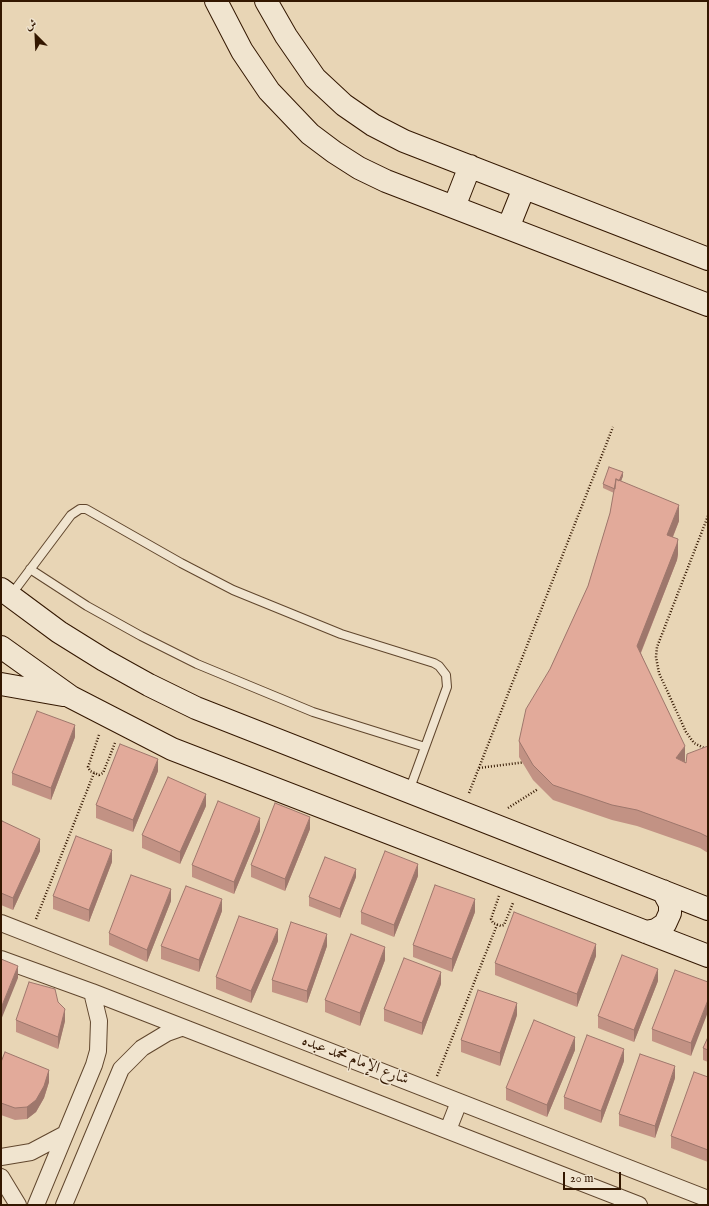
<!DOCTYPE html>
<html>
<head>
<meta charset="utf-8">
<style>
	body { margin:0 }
	#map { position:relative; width:709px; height:1206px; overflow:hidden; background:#e8d5b5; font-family:"IM FELL English",Amiri,serif }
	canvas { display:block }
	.frame { position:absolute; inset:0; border:2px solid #331700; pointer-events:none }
	.north { position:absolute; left:16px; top:16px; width:40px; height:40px; -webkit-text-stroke:3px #f0e4cf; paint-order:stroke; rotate:336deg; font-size:11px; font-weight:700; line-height:16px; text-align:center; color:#331700 }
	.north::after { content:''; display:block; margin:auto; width:14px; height:18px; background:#331700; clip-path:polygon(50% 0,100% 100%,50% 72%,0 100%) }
	.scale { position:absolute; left:563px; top:1172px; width:58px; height:18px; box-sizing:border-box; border:2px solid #331700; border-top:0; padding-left:5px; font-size:12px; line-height:14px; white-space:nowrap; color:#331700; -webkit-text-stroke:3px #f0e4cf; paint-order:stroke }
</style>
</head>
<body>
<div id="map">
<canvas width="709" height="1206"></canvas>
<div class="frame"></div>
<div class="north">ش</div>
<div class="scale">20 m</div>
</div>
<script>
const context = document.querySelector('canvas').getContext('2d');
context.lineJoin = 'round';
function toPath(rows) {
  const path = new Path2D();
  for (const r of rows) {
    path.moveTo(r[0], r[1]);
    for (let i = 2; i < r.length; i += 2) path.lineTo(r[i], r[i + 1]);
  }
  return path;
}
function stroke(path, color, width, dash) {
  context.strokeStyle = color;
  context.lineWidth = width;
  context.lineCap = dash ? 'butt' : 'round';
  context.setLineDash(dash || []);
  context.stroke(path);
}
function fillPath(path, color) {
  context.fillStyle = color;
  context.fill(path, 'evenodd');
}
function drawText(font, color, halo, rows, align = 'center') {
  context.font = font + ' "IM FELL English",Amiri,serif';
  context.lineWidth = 3;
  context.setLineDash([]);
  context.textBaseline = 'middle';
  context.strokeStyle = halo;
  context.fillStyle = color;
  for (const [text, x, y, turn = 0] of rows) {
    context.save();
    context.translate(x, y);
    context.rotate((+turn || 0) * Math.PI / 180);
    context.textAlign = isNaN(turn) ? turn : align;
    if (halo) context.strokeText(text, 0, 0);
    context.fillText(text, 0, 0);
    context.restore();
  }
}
const path = toPath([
	[708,516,657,647,656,657,659,673,686,732,694,743,708,750],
	[99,735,88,767,90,771,99,775,103,773,115,743],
	[479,768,526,762],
	[469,793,613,427],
	[508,808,538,789],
	[499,896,491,919,493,923,501,926,504,925,513,903],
	[36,919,94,773],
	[437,1076,497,925]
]);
const lane = toPath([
	[30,569,87,606,141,636,197,664,313,712,425,747],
	[11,595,71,515,80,509,86,509,181,563,233,590,341,634,434,663,439,666,446,675,447,687,409,791]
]);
const street = toPath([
	[1,923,708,1199],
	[1,959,92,992,639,1205],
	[448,1130,459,1102],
	[1,1157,31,1152,65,1134],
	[1,1177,18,1205],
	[36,1205,94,1065,98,1051,99,1021,92,992],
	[64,1205,121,1069,142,1048,167,1033,181,1028]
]);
const secondary = toPath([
	[216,1,242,51,269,91,310,134,334,152,359,168,386,181,708,305],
	[266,1,286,36,315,78,344,105,373,125,404,141,708,259],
	[454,207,470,166],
	[508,228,524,188],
	[1,589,59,632,104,660,149,685,196,708,708,909],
	[1,647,71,697,172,749,708,956],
	[1,684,63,695],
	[646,932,656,930,665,924,670,913,670,904,663,891]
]);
const wall = toPath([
	[623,476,621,481,679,521,673,537,678,554,677,560,641,653,685,762,686,763,708,746,708,853,700,848,637,826,612,820,553,800,533,780,519,757,519,741,550,669,588,586,610,513,614,493,603,488,603,484],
	[75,737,51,800,12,785,12,773],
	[158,771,133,832,96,818,96,805],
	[206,806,180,864,142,848,142,835],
	[1,823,40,851,13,910,1,905],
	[310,829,285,891,251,877,251,865],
	[260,831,234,894,192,877,192,865],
	[112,862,89,922,53,909,53,896],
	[418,876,394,937,361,924,361,912],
	[356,877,340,918,309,906,309,897],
	[171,901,147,962,109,945,109,933],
	[222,911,199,972,161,959,161,946],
	[475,912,452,972,413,957,413,945],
	[278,941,251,1003,216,989,216,977],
	[327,946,307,1003,272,992,272,980],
	[596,956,577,1007,495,975,495,963],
	[385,960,360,1026,325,1012,325,1000],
	[658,981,634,1042,598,1028,598,1016],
	[708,982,691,1056,652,1041,652,1029],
	[441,984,422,1035,384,1021,384,1009],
	[58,1002,65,1021,58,1049,16,1032,16,1020],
	[517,1015,500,1066,461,1052,461,1040],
	[708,1037,708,1062,703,1060,703,1048],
	[575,1050,547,1117,506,1100,506,1088],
	[624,1061,601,1123,564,1109,564,1097],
	[1,1062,49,1082,44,1098,36,1112,27,1119,15,1120,1,1115],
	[708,1077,708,1162,671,1148,671,1136],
	[675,1078,655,1138,619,1126,619,1114]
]);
const shadedWall = toPath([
	[623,472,623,476,616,494,616,489],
	[679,505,679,521,667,551,667,535],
	[678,539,678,554,677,560,637,662,637,646],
	[75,725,75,737,51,800,51,788],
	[685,746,685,762,676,758],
	[158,759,158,771,133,832,133,820],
	[206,794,206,806,180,864,180,852],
	[310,817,310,829,285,891,285,879],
	[260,818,260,831,234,894,234,882],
	[40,839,40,851,13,910,13,898],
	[112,850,112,862,89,922,89,910],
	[418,864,418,876,394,937,394,925],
	[356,869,356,877,340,918,340,909],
	[171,889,171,901,147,962,147,950],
	[222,899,222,911,199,972,199,960],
	[475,899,475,912,452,972,452,959],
	[278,929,278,941,251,1003,251,991],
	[327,934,327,946,307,1003,307,991],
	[596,944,596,956,577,1007,577,994],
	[385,947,385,960,360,1026,360,1013],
	[18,966,18,978,1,1020,1,1008],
	[658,969,658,981,634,1042,634,1030],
	[441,972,441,984,422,1035,422,1023],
	[708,1000,708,1012,691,1056,691,1043],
	[517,1003,517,1015,500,1066,500,1053],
	[65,1009,65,1021,58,1049,58,1037],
	[575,1037,575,1050,547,1117,547,1105],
	[624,1049,624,1061,601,1123,601,1111],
	[675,1066,675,1078,655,1138,655,1126],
	[49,1070,49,1082,44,1098,36,1112,27,1119,27,1107]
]);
const building = toPath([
	[609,467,623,472,619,481,616,479,615,489,603,484,609,467],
	[616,479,679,505,667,535,678,539,677,544,637,646,685,746,676,758,686,763,687,754,708,746,708,837,700,833,637,810,612,805,553,785,533,765,519,741,526,709,550,669,588,586,610,513,616,479],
	[37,711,75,725,51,788,12,773,37,711],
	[120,744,158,759,133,820,96,805,120,744],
	[168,777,206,794,180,852,142,835,168,777],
	[218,801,260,818,234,882,192,865,218,801],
	[275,803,310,817,285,879,251,865,275,803],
	[2,821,40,839,13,898,1,893,1,823,2,821],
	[76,836,112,850,89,910,53,896,76,836],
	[385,851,418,864,394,925,361,912,385,851],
	[325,857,356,869,340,909,309,897,325,857],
	[131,875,171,889,147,950,109,933,131,875],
	[435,885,475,899,452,959,413,945,435,885],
	[186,886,222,899,199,960,161,946,186,886],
	[514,912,596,944,577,994,495,963,514,912],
	[239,916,278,929,251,991,216,977,239,916],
	[291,922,327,934,307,991,272,980,291,922],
	[351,934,385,947,360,1013,325,1000,351,934],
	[622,955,658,969,634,1030,598,1016,622,955],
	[404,958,441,972,422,1023,384,1009,404,958],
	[1,959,18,966,1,1008,1,959],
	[675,970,708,982,708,1000,691,1043,652,1029,675,970],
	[29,982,55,989,58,1002,65,1009,58,1037,16,1020,29,982],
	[478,990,517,1003,500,1053,461,1040,478,990],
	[534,1020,575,1037,547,1105,506,1088,534,1020],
	[587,1035,624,1049,601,1111,564,1097,587,1035],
	[708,1037,708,1050,703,1048,708,1037],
	[5,1052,49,1070,44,1086,36,1100,27,1107,15,1108,1,1103,1,1062,5,1052],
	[640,1054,675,1066,655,1126,619,1114,640,1054],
	[694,1072,708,1077,708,1150,671,1136,694,1072]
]);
const streetNames = [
	["شارع الإمام محمد عبده",355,1061,21]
];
stroke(lane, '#60462d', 10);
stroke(street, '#60462d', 18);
stroke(secondary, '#331700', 24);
stroke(path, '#331700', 2.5, [1, 2]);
stroke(lane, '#f0e4cf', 8);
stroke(street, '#f0e4cf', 16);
stroke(secondary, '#f0e4cf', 22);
fillPath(wall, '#c29284');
fillPath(shadedWall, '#9e776c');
fillPath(building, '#e2aa9a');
stroke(building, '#9e776c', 1);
drawText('16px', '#331700', '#f0e4cf', streetNames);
</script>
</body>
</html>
